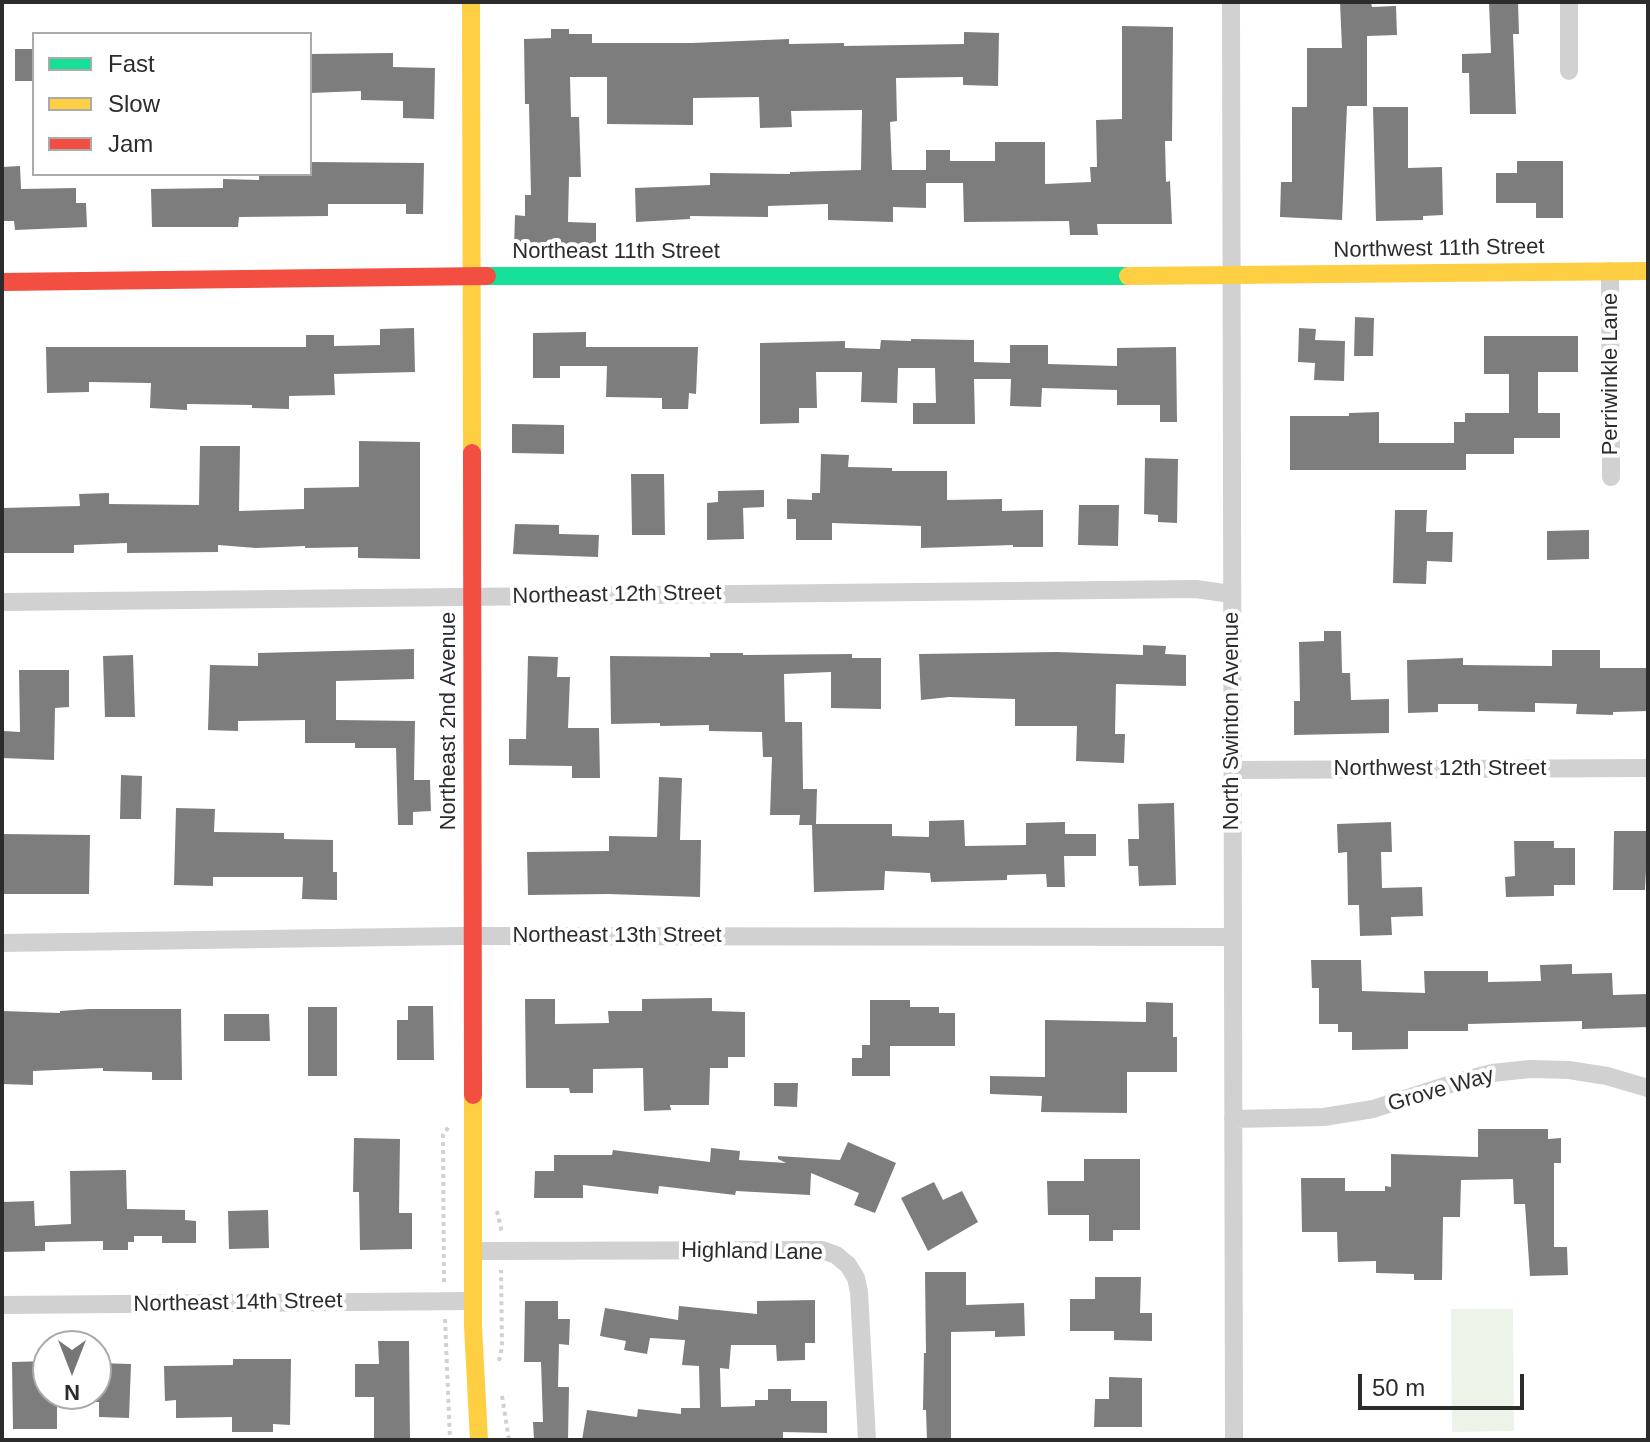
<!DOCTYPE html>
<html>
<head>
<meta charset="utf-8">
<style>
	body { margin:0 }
	#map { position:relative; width:1650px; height:1442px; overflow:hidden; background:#fff; font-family:Helvetica,sans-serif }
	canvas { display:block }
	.frame { position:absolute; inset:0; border:4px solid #2c2c2c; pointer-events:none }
	.legend { position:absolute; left:32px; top:32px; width:280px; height:144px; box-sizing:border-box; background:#fff; border:2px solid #ababab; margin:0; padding:10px 14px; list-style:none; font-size:24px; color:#2c2c2c }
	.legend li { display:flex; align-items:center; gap:16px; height:40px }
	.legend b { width:40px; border:2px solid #ababab }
	.north { position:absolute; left:32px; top:1330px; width:80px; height:80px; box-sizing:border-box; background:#fff; border:2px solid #ababab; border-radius:50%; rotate:180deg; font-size:22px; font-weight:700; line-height:32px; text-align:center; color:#2c2c2c }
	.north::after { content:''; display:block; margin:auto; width:28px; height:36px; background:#767676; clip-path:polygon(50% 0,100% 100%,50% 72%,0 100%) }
	.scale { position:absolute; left:1358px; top:1374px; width:166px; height:36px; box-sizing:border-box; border:4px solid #2c2c2c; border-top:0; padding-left:10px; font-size:24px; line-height:28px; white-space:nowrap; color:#2c2c2c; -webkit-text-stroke:6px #fff; paint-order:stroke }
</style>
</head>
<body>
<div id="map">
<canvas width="1650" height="1442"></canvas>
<div class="frame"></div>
<ul class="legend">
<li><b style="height:10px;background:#16e098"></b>Fast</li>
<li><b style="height:10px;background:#ffcf43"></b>Slow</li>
<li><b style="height:10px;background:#f24e42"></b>Jam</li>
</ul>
<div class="north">N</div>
<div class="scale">50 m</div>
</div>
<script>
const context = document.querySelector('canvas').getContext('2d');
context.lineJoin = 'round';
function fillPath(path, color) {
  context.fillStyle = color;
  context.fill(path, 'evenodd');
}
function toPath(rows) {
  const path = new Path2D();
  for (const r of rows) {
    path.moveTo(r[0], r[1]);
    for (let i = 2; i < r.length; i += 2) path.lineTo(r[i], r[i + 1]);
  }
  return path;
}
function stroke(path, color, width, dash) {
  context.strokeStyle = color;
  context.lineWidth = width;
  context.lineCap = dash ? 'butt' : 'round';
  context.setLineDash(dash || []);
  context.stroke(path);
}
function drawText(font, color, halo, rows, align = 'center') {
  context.font = font + ' Helvetica,sans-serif';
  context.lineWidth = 8;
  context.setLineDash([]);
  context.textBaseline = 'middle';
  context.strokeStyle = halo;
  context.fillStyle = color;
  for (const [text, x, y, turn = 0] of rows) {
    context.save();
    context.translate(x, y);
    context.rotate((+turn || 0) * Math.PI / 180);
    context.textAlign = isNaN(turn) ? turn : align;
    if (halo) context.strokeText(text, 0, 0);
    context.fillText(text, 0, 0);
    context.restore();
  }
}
const green = toPath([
	[1451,1309,1513,1309,1514,1431,1452,1432]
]);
const building = toPath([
	[1340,2,1371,2,1372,7,1396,6,1397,35,1367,36,1367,106,1347,106,1342,220,1280,217,1281,182,1292,182,1292,107,1307,107,1307,48,1342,48],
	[1489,2,1518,2,1519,34,1513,34,1516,114,1470,114,1469,73,1462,73,1462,54,1491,53],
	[1122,26,1173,27,1172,141,1165,141,1166,182,1170,181,1172,224,1097,224,1098,235,1070,235,1069,221,964,222,963,183,926,183,926,208,893,207,893,222,828,220,828,204,768,206,768,217,690,216,690,219,636,222,635,188,710,185,710,173,790,174,790,172,861,170,862,110,791,111,792,127,760,128,759,97,693,98,693,125,607,124,607,77,570,77,571,117,579,117,581,177,569,177,568,222,596,223,596,249,514,248,515,215,525,216,525,195,531,195,529,104,525,104,524,39,551,38,551,29,569,29,569,34,592,34,592,43,692,43,789,39,789,44,844,43,844,46,964,44,964,32,999,33,998,86,963,85,963,77,896,78,897,121,890,122,892,170,926,170,926,150,950,150,950,161,995,161,995,142,1045,142,1045,184,1091,182,1090,167,1097,167,1096,120,1122,119],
	[15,49,34,49,34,81,15,81],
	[393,53,393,67,435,68,434,119,403,118,403,101,361,100,361,91,310,93,310,54],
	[1373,107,1408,107,1408,168,1442,167,1443,215,1423,216,1423,220,1376,221],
	[1517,161,1563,161,1563,218,1536,218,1536,203,1496,203,1496,173,1517,173],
	[311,162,424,163,423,214,406,214,406,204,328,204,328,216,239,217,238,227,152,227,151,189,223,188,223,179,259,180,259,174,311,174],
	[20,166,21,189,76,188,76,203,86,203,87,227,15,230,14,221,2,221,2,167],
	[1355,317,1374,318,1373,356,1354,356],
	[414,328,415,372,334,374,335,395,289,396,289,409,252,408,252,405,187,404,187,410,150,408,151,383,89,382,89,392,47,393,46,347,306,347,306,335,334,335,334,346,380,345,380,329],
	[1299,328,1316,329,1315,340,1345,341,1344,381,1314,380,1315,363,1298,362],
	[586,332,586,347,698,347,696,394,689,393,688,409,662,409,662,398,606,397,607,366,560,366,560,378,533,378,533,333],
	[1484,336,1578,336,1578,372,1538,372,1538,413,1560,413,1560,438,1514,438,1514,454,1466,454,1466,470,1290,470,1290,416,1349,416,1349,413,1379,412,1379,443,1454,443,1454,422,1465,422,1465,413,1509,413,1509,374,1484,374],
	[911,339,974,340,974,362,1010,363,1010,345,1048,345,1048,364,1117,366,1117,348,1176,347,1177,422,1160,422,1160,405,1117,405,1117,390,1042,388,1041,407,1010,406,1011,379,974,379,975,424,913,424,913,403,936,403,935,368,898,368,897,403,861,402,862,372,816,372,817,408,799,408,799,423,760,424,760,343,845,341,845,348,880,349,881,340,911,341],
	[512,424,564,425,564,454,512,453],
	[359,441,420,442,420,559,358,558,358,547,305,548,305,546,256,548,218,545,218,552,127,553,127,543,74,545,74,553,2,553,2,508,80,506,79,494,109,493,109,504,199,505,200,446,240,446,239,511,304,509,304,488,359,487],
	[821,454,849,455,848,467,892,468,892,471,947,471,947,500,1002,499,1002,511,1043,510,1043,547,1013,547,1013,545,921,548,921,526,832,523,832,540,796,540,796,519,787,519,787,499,812,500,812,493,820,493],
	[1145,458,1178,459,1177,523,1158,522,1158,515,1144,514],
	[631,474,664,474,665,535,632,535],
	[764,490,764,507,743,508,744,539,707,540,707,503,718,502,718,491],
	[1079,505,1119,505,1118,546,1078,545],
	[1395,510,1427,510,1426,532,1453,532,1452,562,1427,561,1426,584,1393,583],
	[515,524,559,525,559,534,599,535,598,557,513,554],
	[1589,530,1589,559,1547,560,1547,531],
	[1324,631,1341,631,1342,673,1350,673,1351,700,1389,699,1389,733,1294,735,1294,701,1300,701,1299,642,1324,641],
	[1143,645,1166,646,1165,654,1186,655,1186,686,1116,684,1115,734,1125,734,1124,763,1076,761,1077,726,1015,726,1015,699,949,697,921,700,919,654,1057,652,1143,655],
	[414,649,414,679,336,681,336,720,415,721,414,780,430,780,431,811,413,812,413,825,398,825,396,748,355,748,355,743,305,743,305,720,238,721,238,731,208,730,210,665,258,666,258,653],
	[1552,650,1600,650,1600,668,1648,668,1648,711,1613,712,1613,715,1576,714,1577,704,1535,703,1535,712,1478,711,1478,704,1438,704,1438,712,1408,713,1407,660,1463,658,1463,665,1552,666],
	[710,653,743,653,743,655,852,654,852,658,881,658,881,709,831,708,831,672,784,674,785,722,802,722,803,789,817,789,816,824,892,824,892,836,929,837,929,821,964,820,965,846,1026,845,1026,823,1065,822,1065,834,1096,834,1096,856,1064,856,1065,887,1047,887,1046,874,1007,875,1007,880,931,882,930,873,885,871,884,890,814,892,812,825,799,825,800,815,770,815,772,757,763,757,762,732,709,731,709,725,660,726,660,723,611,724,610,656,710,657],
	[133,655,135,717,105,717,103,656],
	[528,656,558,657,557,677,570,677,568,728,599,728,600,778,572,778,572,766,509,765,509,739,526,739],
	[19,670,69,670,69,707,55,708,54,760,2,758,3,731,20,732],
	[121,775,142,776,141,819,120,819],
	[659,777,682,778,680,840,701,840,700,897,608,894,528,895,527,852,609,851,609,836,657,837],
	[1174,803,1176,885,1139,886,1138,866,1129,866,1128,839,1139,839,1138,804],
	[176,808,215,809,214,832,284,833,284,839,333,840,333,872,337,872,337,900,302,899,303,877,213,877,213,886,174,885],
	[1391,822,1392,852,1381,852,1382,888,1422,887,1423,916,1391,917,1392,935,1360,936,1359,905,1348,905,1347,852,1338,853,1337,824],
	[1614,831,1648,831,1645,890,1613,890],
	[2,834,90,835,89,894,2,894],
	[1514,841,1554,841,1554,848,1575,848,1575,885,1554,885,1554,896,1506,897,1505,877,1515,876],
	[1311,960,1361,960,1362,991,1425,993,1424,971,1488,971,1488,982,1541,981,1540,965,1572,964,1572,974,1612,973,1613,995,1648,994,1648,1027,1582,1029,1582,1021,1468,1024,1468,1031,1408,1031,1408,1049,1352,1050,1352,1032,1338,1032,1338,1024,1319,1024,1319,988,1312,988],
	[712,998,712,1011,745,1012,745,1057,728,1057,728,1068,710,1068,709,1105,670,1105,671,1110,644,1111,643,1068,593,1069,593,1093,570,1093,569,1088,526,1088,525,999,555,999,555,1024,609,1023,608,1011,642,1011,642,999],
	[870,1000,910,1000,910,1007,939,1007,939,1013,955,1013,955,1046,890,1046,890,1076,852,1076,852,1058,862,1058,862,1045,870,1045],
	[1146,1002,1173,1003,1173,1037,1177,1037,1177,1072,1127,1072,1127,1113,1041,1112,1042,1096,990,1094,990,1076,1045,1077,1045,1020,1146,1022],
	[408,1006,433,1006,434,1060,397,1060,397,1020,408,1020],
	[308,1007,337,1007,337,1076,308,1076],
	[90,1009,181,1009,182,1080,152,1080,152,1072,103,1071,103,1068,33,1071,33,1085,2,1084,2,1011,60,1013,60,1011],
	[224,1014,269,1014,270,1041,224,1041],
	[774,1083,798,1083,797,1107,774,1106],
	[1478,1129,1548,1129,1548,1139,1561,1138,1561,1163,1554,1163,1554,1247,1567,1247,1568,1275,1530,1276,1525,1204,1514,1204,1513,1179,1461,1180,1460,1217,1443,1217,1442,1280,1414,1280,1414,1274,1376,1273,1376,1261,1338,1262,1337,1232,1302,1232,1301,1178,1345,1178,1345,1191,1385,1191,1385,1186,1391,1187,1391,1154,1478,1157],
	[354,1138,400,1139,399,1213,412,1213,412,1249,360,1250,359,1192,353,1192],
	[848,1142,896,1163,875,1213,854,1205,859,1193,811,1173,810,1195,736,1191,735,1195,659,1186,658,1194,583,1185,583,1198,534,1198,535,1171,554,1171,554,1155,612,1155,613,1150,710,1162,711,1148,740,1151,739,1160,786,1163,778,1159,778,1156,840,1160],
	[1084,1159,1140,1159,1140,1230,1113,1230,1113,1241,1089,1241,1089,1215,1048,1215,1047,1181,1084,1181],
	[126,1170,127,1209,185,1210,185,1220,196,1221,196,1243,162,1243,162,1236,134,1236,134,1242,128,1242,128,1250,103,1250,103,1241,45,1242,45,1251,2,1252,2,1202,34,1201,35,1226,71,1224,70,1171],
	[934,1182,943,1200,962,1191,978,1222,928,1251,901,1198],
	[268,1210,269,1248,229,1249,228,1211],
	[925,1272,966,1272,966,1305,1024,1303,1025,1336,995,1337,995,1331,951,1332,951,1440,927,1440,926,1410,923,1410,924,1353,926,1353],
	[1095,1277,1141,1277,1140,1313,1152,1313,1152,1341,1114,1340,1114,1331,1070,1331,1070,1299,1095,1299],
	[815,1300,815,1343,805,1343,805,1360,777,1361,776,1345,731,1345,729,1369,720,1368,721,1407,755,1406,755,1400,768,1400,768,1389,791,1389,791,1401,827,1401,827,1433,783,1432,783,1440,582,1440,587,1410,637,1417,638,1409,681,1414,681,1408,700,1408,699,1366,682,1365,685,1340,650,1338,647,1354,624,1350,626,1341,600,1336,605,1308,678,1320,679,1306,757,1314,757,1301],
	[525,1301,558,1301,558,1319,570,1319,569,1345,559,1344,558,1387,569,1387,568,1440,534,1440,533,1422,543,1422,541,1362,524,1362],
	[378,1341,409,1341,410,1440,374,1440,374,1397,355,1397,355,1364,379,1364],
	[233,1359,291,1359,290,1425,273,1424,273,1432,232,1432,232,1417,176,1418,176,1400,165,1401,164,1366,233,1365],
	[48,1361,48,1394,57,1394,57,1429,13,1429,12,1362],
	[96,1363,131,1364,129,1418,99,1417,99,1402,96,1402],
	[1109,1377,1142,1378,1142,1427,1094,1427,1095,1399,1109,1399]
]);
const path = toPath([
	[497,1211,502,1233],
	[444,1282,443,1135,450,1125],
	[445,1319,450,1440],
	[499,1361,502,1347,501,1270],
	[502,1396,509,1440]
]);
const street = toPath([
	[1231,2,1234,1440],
	[1569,2,1569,71],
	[1610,271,1611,477],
	[2,602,1196,589,1231,594],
	[1232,770,1648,768],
	[2,943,461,936,1233,937],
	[1233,1119,1324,1117,1373,1109,1454,1083,1492,1073,1530,1069,1569,1070,1607,1076,1648,1088],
	[473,1251,822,1250,836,1255,848,1265,856,1278,859,1292,867,1440],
	[2,1305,473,1301]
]);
const fast = toPath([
	[487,276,1128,276]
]);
const slow = toPath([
	[471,2,472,453],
	[1128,276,1648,271],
	[473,1095,473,1326,479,1440]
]);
const jam = toPath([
	[2,282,487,276],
	[472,453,473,1095]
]);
const streetNames = [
	["Northwest 11th Street",1439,249,-1],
	["Northeast 11th Street",616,252],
	["Perriwinkle Lane",1611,374,-90],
	["Northeast 12th Street",617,595,-1],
	["Northeast 2nd Avenue",449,721,-90],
	["North Swinton Avenue",1232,721,-90],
	["Northwest 12th Street",1440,769],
	["Northeast 13th Street",617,936],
	["Grove Way",1441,1090,-16],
	["Highland Lane",752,1252,1],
	["Northeast 14th Street",238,1303,-1]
];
fillPath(green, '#ecf4ea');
fillPath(building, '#7d7d7d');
stroke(path, '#d1d1d1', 4, [4, 4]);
stroke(street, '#d1d1d1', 18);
stroke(fast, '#16e098', 18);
stroke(slow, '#ffcf43', 18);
stroke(jam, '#f24e42', 18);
drawText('22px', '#2c2c2c', '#fff', streetNames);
</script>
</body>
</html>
